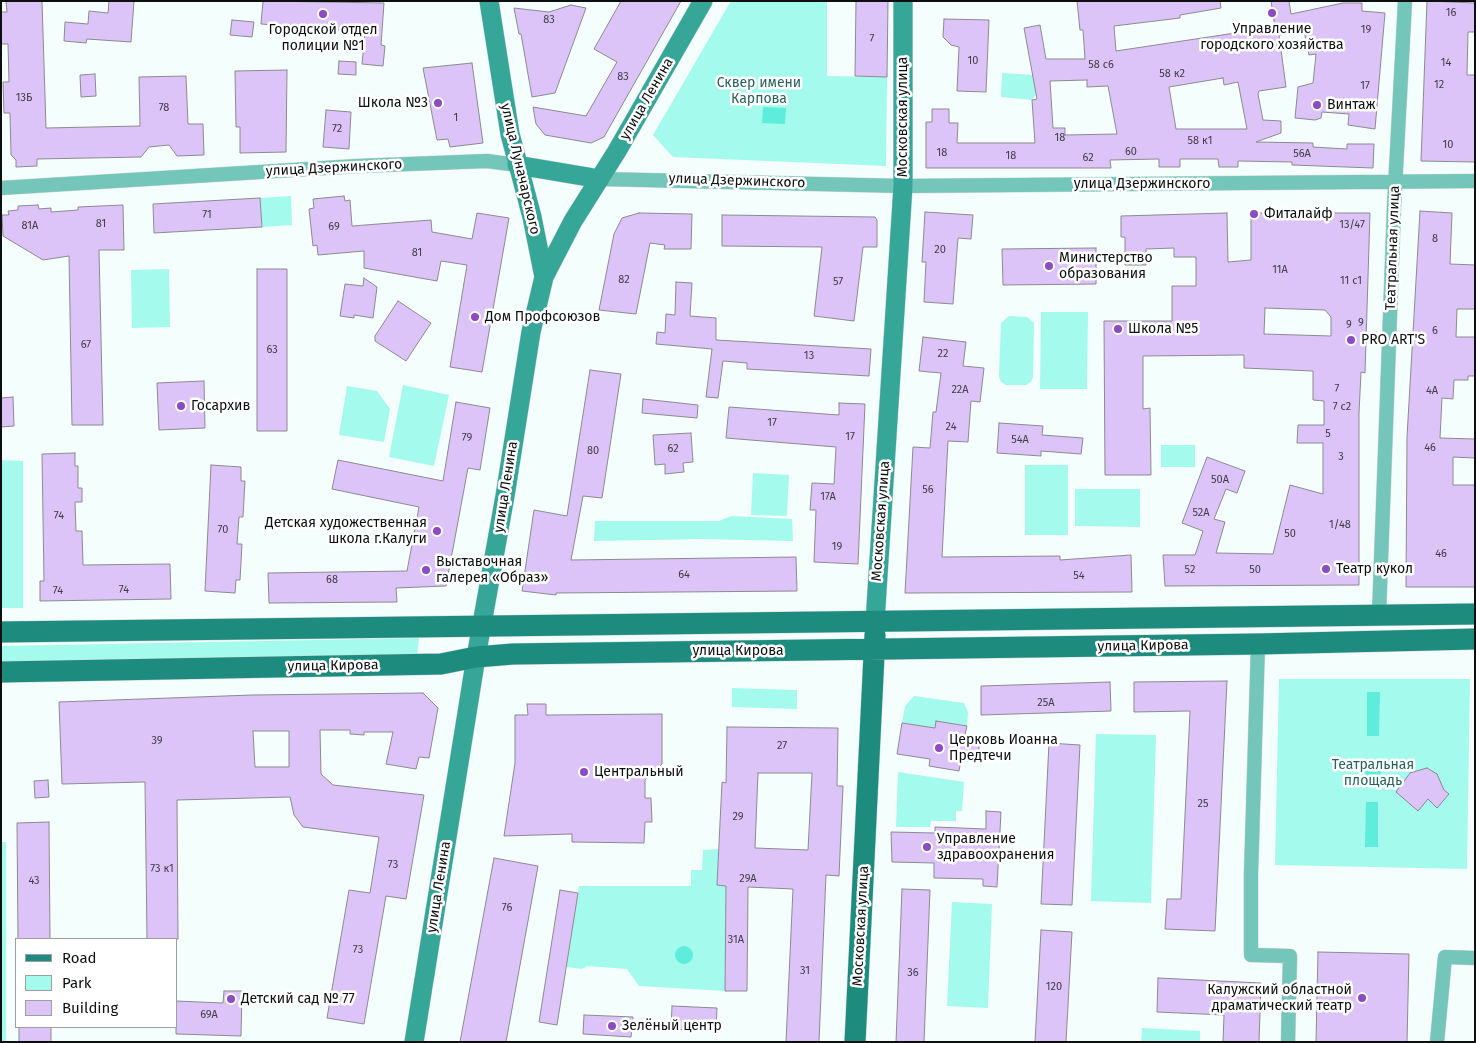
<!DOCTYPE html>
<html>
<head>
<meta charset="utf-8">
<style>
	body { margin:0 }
	#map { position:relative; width:1476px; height:1043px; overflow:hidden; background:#f4fefc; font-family:"Fira Sans",sans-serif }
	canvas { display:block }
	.frame { position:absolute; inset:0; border:2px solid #0c0f0e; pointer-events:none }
	.legend { position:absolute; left:15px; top:938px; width:162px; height:90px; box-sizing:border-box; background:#fff; border:1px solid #9e9f9f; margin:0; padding:6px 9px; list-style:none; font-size:15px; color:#0c0f0e }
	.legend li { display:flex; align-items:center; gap:10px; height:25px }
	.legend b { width:25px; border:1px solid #9e9f9f }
</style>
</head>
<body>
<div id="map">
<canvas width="1476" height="1043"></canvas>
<div class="frame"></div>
<ul class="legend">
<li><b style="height:6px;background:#1e8b7f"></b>Road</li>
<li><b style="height:14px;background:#a4fbed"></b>Park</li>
<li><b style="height:14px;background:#ddc4f8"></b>Building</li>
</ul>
</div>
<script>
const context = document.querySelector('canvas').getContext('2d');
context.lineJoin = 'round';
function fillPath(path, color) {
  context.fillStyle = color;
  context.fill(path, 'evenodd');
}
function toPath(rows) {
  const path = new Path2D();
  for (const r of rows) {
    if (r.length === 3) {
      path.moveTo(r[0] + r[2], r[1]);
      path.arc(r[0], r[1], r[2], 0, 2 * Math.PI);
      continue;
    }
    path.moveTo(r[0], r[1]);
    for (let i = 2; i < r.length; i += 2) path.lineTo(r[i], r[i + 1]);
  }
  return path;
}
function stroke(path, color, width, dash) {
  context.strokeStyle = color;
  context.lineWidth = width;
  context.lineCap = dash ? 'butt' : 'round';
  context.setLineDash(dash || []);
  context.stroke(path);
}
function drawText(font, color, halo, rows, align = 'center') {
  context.font = font + ' "Fira Sans",sans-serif';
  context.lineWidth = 5;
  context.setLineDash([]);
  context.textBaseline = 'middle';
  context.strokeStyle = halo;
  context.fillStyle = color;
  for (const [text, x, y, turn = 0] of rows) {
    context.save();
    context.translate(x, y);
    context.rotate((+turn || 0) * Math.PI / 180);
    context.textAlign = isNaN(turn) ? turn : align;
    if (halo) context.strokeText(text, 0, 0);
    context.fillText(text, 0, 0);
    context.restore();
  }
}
const green = toPath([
	[731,1,827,1,827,76,887,77,886,166,673,157,653,135],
	[1002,73,1033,75,1036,95,1032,100,1001,97],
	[291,196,292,225,262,227,260,198],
	[169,269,170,327,132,328,131,270],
	[1041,312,1088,312,1087,389,1040,389],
	[1009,316,1027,317,1034,323,1033,377,1031,382,1026,385,1006,385,1001,382,999,376,1001,323],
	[403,385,449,395,434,466,389,457],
	[347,386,377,391,390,409,384,442,339,435],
	[1161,445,1195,445,1195,467,1161,467],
	[1,460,23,461,23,608,1,608],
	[1025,465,1068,465,1068,535,1025,535],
	[753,473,789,475,787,516,751,515],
	[1075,489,1140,489,1140,527,1075,526],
	[731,516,792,519,793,541,703,539,594,541,595,521,719,521],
	[419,638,417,657,1,665,1,646],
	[1279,679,1470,679,1467,869,1275,865],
	[732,688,797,690,797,709,732,707],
	[914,696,964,703,968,712,967,726,936,721,935,728,902,723,905,706],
	[1096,734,1156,735,1151,903,1091,901],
	[898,772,964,782,962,811,956,811,956,821,931,821,930,827,896,827],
	[1,842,6,842,6,1042,1,1042],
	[719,849,717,885,726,886,726,889,725,991,639,986,627,969,587,966,582,969,566,967,579,886,691,886,691,870,702,870,703,850],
	[952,902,992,904,988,1008,947,1006],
	[1142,1028,1200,1031,1200,1042,1141,1042]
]);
const water = toPath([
	[763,107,786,108,785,124,762,123],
	[1367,692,1380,692,1379,736,1367,736],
	[1373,769,9],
	[1366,802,1378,802,1378,847,1365,847],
	[684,955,9]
]);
const building = toPath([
	[6,1,42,1,46,128,140,126,139,77,186,76,188,124,203,124,204,155,177,156,169,145,149,147,141,157,37,159,37,166,16,167,16,160,11,155,10,113,4,113,3,82,9,82,8,44,1,44,1,12,7,12,6,1],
	[109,1,134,1,131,42,87,39,86,43,64,41,65,22,88,24,89,11,108,13,109,1],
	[263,1,384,3,381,45,385,46,383,66,362,64,365,32,261,24,263,1],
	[621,1,681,1,604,137,591,143,545,135,536,124,533,107,586,116,617,62,594,49,621,1],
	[856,1,888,1,887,77,855,76,856,1],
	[1077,1,1220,1,1221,8,1180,15,1180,18,1114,26,1116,51,1275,27,1271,1,1289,1,1291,14,1343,3,1362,3,1362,11,1385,13,1375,129,1348,125,1349,114,1322,112,1321,118,1315,120,1295,118,1298,87,1313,83,1316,54,1309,55,1304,31,1279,35,1286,87,1259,91,1258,94,1263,120,1281,121,1281,133,1256,142,1313,143,1313,147,1347,149,1347,144,1374,144,1373,168,1292,165,1292,162,1238,161,1238,167,1219,167,1218,159,1180,159,1180,167,1159,167,1159,159,1110,160,1111,168,926,168,926,122,932,122,932,109,949,109,949,123,958,123,957,143,1035,143,1032,100,1037,99,1024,28,1040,25,1046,59,1085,59,1083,30,1080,30,1077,1],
	[1223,78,1224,85,1238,82,1247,129,1176,129,1169,87,1223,78],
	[1087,80,1087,87,1108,86,1117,134,1065,135,1065,128,1053,128,1050,81,1087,80],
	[1427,1,1475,3,1475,32,1468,32,1467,75,1475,75,1475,162,1421,161,1427,1],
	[571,5,586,8,555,93,532,97,521,34,519,34,514,8,549,12,571,5],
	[944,19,989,20,986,92,957,91,959,47,951,45,943,37,944,19],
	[232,20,254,22,252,37,230,35,232,20],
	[339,61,356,62,356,75,338,74,339,61],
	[472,63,483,143,450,147,448,139,437,140,423,68,472,63],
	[287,70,286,152,240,153,240,127,236,127,235,71,287,70],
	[95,74,96,96,81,97,80,75,95,74],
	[326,110,351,112,349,149,323,147,326,110],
	[344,196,345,201,350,200,352,226,431,220,432,232,472,239,477,213,509,218,482,372,450,367,467,265,441,261,437,281,364,268,364,251,318,255,317,245,313,246,309,209,314,208,313,199,344,196],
	[260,198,262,227,154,233,153,204,260,198],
	[38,205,39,209,51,208,51,212,78,210,78,207,123,205,124,250,99,250,103,425,72,425,69,256,43,260,3,236,2,215,9,215,8,211,18,210,18,206,38,205],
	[1420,211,1452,213,1450,264,1475,265,1475,309,1457,309,1456,337,1475,337,1475,376,1468,376,1468,380,1454,380,1453,399,1442,398,1440,438,1475,439,1475,458,1453,457,1453,485,1475,485,1475,587,1406,587,1407,437,1420,211],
	[925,212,973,215,971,239,958,238,953,304,924,302,926,262,922,262,925,212],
	[639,213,692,214,691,249,664,249,665,245,650,243,636,314,599,310,614,234,622,218,639,213],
	[1227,213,1228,262,1251,260,1251,213,1370,213,1365,373,1361,372,1359,413,1359,585,1165,586,1163,555,1195,555,1203,531,1182,523,1207,457,1245,471,1237,493,1226,489,1214,519,1225,522,1216,553,1273,554,1290,485,1323,494,1323,443,1297,443,1298,425,1324,425,1324,401,1313,400,1313,371,1244,368,1244,355,1143,356,1143,409,1150,408,1151,475,1105,475,1104,321,1172,321,1172,286,1196,286,1196,257,1174,257,1174,248,1146,249,1146,265,1125,265,1125,237,1121,237,1121,216,1227,213],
	[1265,308,1325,310,1331,317,1331,336,1264,334,1265,308],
	[722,215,875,217,877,220,877,247,863,247,854,321,814,316,822,247,722,246,722,215],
	[1096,248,1096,284,1003,285,1002,249,1096,248],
	[257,269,287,269,287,431,257,431,257,269],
	[364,278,377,287,373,318,354,315,354,318,340,316,345,284,363,286,364,278],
	[676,282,692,283,690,316,716,318,716,340,871,349,869,376,747,369,747,363,723,361,718,398,706,397,712,349,656,344,657,332,665,333,666,314,675,315,676,282],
	[398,301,431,323,406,361,375,341,375,336,398,301],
	[923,337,966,342,963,366,984,368,980,402,971,401,968,442,948,441,942,557,1060,556,1060,560,1131,555,1132,592,905,593,913,447,930,448,933,412,936,412,941,373,919,371,923,337],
	[590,370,621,374,602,498,583,496,571,560,796,557,797,591,556,593,556,595,522,591,534,510,567,516,590,370],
	[204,381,205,428,159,430,157,383,204,381],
	[13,397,14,426,1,427,1,398,13,397],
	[643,399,698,405,697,418,642,413,643,399],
	[456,402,490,408,480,470,468,468,446,586,396,588,397,602,269,603,268,573,407,571,419,507,332,489,338,460,443,481,456,402],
	[839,403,865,404,858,564,814,562,816,510,810,510,812,483,834,484,836,447,726,438,729,407,839,415,839,403],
	[999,423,1043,426,1042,435,1083,438,1081,454,1041,451,1041,456,997,453,999,423],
	[691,433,693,462,683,463,684,472,665,474,665,464,655,465,653,435,691,433],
	[75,453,75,466,78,466,78,488,82,488,82,502,75,502,76,531,82,531,83,565,170,564,171,599,40,601,40,581,44,581,42,454,75,453],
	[211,465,241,467,241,481,245,481,243,517,239,517,237,544,242,544,240,580,236,580,235,593,205,591,211,465],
	[1227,681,1215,931,1165,929,1167,899,1181,899,1190,711,1134,712,1134,682,1227,681],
	[1110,682,1111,711,981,715,981,686,1110,682],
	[423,693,438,708,429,758,419,757,416,769,386,764,393,732,364,732,364,735,350,734,350,730,320,730,321,774,333,785,424,795,406,899,386,896,364,1024,327,1018,349,890,370,893,379,837,303,827,294,815,290,797,177,800,178,939,147,939,145,782,62,784,59,702,252,695,423,693],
	[253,731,289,731,289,767,255,767,253,731],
	[527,704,546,704,546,715,662,714,662,764,645,780,645,798,651,798,652,822,645,822,644,843,572,842,572,834,504,836,515,763,515,715,528,715,527,704],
	[936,721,967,726,964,739,980,741,977,762,961,760,959,771,929,766,930,759,897,754,902,723,935,728,936,721],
	[727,727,838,728,837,786,843,786,839,876,826,875,819,1042,786,1042,793,889,748,887,747,991,725,991,726,886,717,885,722,782,726,783,727,727],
	[758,773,812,773,808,850,755,848,758,773],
	[1049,743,1080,745,1072,905,1041,904,1049,743],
	[1427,768,1437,774,1444,790,1449,794,1437,808,1428,799,1418,811,1396,792,1410,773,1427,768],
	[48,780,49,797,35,798,34,781,48,780],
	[986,811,1001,812,997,887,983,886,983,879,934,878,934,863,892,862,891,832,935,833,935,827,986,829,986,811],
	[49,822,50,939,18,939,17,823,49,822],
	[494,858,538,866,506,1042,460,1042,494,858],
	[902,889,930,890,924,1042,896,1042,902,889],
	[560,890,578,893,557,1025,539,1022,560,890],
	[1041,930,1072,932,1066,1042,1035,1042,1041,930],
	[1318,952,1409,954,1407,1042,1316,1042,1318,952],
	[1158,978,1261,983,1259,1042,1223,1042,1224,1015,1157,1012,1158,978],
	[224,991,242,991,241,1036,176,1034,176,1001,223,1003,224,991],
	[672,1006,717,1008,716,1031,671,1029,672,1006],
	[584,1015,633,1017,631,1037,583,1034,584,1015],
	[19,1027,51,1027,51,1042,19,1042,19,1027]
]);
const street = toPath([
	[600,179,903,186,1475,181],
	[1,188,357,166,487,161,517,165],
	[1379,615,1394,207,1405,1],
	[1258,644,1251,874,1251,955,1290,956,1288,1042],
	[1437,1042,1445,957,1475,958]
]);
const secondary = toPath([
	[489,1,510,134,532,217,544,277],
	[517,165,600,179],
	[875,622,903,186,903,1],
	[414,1042,476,657,505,496,531,332,544,277,573,221,617,151,703,1]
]);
const primary = toPath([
	[1,632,1475,614],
	[1,672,441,664,476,657,513,654,1258,644,1475,639],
	[855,1042,875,635]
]);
const markers = [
	[1272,13,5,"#8b4bc1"],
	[323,14,5,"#8b4bc1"],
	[438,103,5,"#8b4bc1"],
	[1317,105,5,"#8b4bc1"],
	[1254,214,5,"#8b4bc1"],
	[1049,266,5,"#8b4bc1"],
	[475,317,5,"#8b4bc1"],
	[1118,329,5,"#8b4bc1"],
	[1351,340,5,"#8b4bc1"],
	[181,406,5,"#8b4bc1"],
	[437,531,5,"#8b4bc1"],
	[1326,569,5,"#8b4bc1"],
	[426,570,5,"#8b4bc1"],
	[939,748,5,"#8b4bc1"],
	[584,772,5,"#8b4bc1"],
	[927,847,5,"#8b4bc1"],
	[1362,998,5,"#8b4bc1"],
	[231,999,5,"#8b4bc1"],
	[612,1026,5,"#8b4bc1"]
];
const numberNames = [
	["16",1451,13],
	["83",549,20],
	["19",1366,30],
	["7",872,39],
	["10",973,61],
	["14",1446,63],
	["58 с6",1101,65],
	["58 к2",1172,74],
	["83",623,77],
	["12",1439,85],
	["17",1365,86],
	["13Б",24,98],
	["78",164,108],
	["1",456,118],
	["72",337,129],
	["18",1060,138],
	["58 к1",1200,141],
	["10",1448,145],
	["60",1131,152],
	["18",942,153],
	["56А",1302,154],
	["18",1011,156],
	["62",1088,158],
	["71",207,215],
	["81",101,224],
	["13/47",1352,225],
	["81А",30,226],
	["69",334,227],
	["8",1435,239],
	["20",940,250],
	["81",417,253],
	["11А",1280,270],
	["82",624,280],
	["11 с1",1351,281],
	["57",838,282],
	["9",1361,323],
	["9",1349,325],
	["6",1435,331],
	["67",86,345],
	["63",272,350],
	["22",943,354],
	["13",809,356],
	["7",1337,389],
	["22А",960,390],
	["4А",1432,391],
	["7 с2",1342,407],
	["17",772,423],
	["24",951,427],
	["5",1328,434],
	["17",850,437],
	["79",467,438],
	["54А",1020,440],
	["46",1430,448],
	["62",673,449],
	["80",593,451],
	["3",1341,457],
	["50А",1220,480],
	["56",928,490],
	["17А",828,497],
	["52А",1201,513],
	["74",59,516],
	["1/48",1340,525],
	["70",223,530],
	["50",1290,534],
	["19",837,547],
	["46",1441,554],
	["52",1190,570],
	["50",1255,570],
	["64",684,575],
	["54",1079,576],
	["68",332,580],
	["74",124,590],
	["74",58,591],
	["25А",1046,703],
	["39",157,741],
	["27",782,746],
	["25",1203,804],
	["29",738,817],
	["73",393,865],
	["73 к1",162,869],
	["29А",748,879],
	["43",34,881],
	["76",507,908],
	["31А",736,940],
	["73",358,950],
	["31",805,971],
	["36",913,973],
	["120",1054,987],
	["69А",209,1015]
];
const poiNames = [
	["Управление",1272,29,"center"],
	["городского хозяйства",1272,45,"center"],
	["Городской отдел",323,30,"center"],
	["полиции №1",323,46,"center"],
	["Школа №3",428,103,"right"],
	["Винтаж",1327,105],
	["Фиталайф",1264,214],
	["Министерство",1059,258],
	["образования",1059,274],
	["Дом Профсоюзов",485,317],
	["Школа №5",1128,329],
	["PRO ART'S",1361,340],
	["Госархив",191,406],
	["Детская художественная",427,523,"right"],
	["школа г.Калуги",427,539,"right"],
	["Выставочная",436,562],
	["галерея «Образ»",436,578],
	["Театр кукол",1336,569],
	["Церковь Иоанна",949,740],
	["Предтечи",949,756],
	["Центральный",594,772],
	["Управление",937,839],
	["здравоохранения",937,855],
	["Калужский областной",1352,990,"right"],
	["драматический театр",1352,1006,"right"],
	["Детский сад № 77",241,999],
	["Зелёный центр",622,1026]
];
const parkNames = [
	["Сквер имени",759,83],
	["Карпова",759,99],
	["Театральная",1373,765],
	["площадь",1373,781]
];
const streetNames = [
	["улица Ленина",647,99,-60],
	["Московская улица",903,117,-90],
	["улица Дзержинского",334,168,-3],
	["улица Луначарского",520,169,77],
	["улица Дзержинского",737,181,2],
	["улица Дзержинского",1142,184],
	["Театральная улица",1393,248,-88],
	["улица Ленина",506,487,-81],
	["Московская улица",881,521,-86],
	["улица Кирова",1143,646,-1],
	["улица Кирова",738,651],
	["улица Кирова",333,666,-1],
	["улица Ленина",439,887,-81],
	["Московская улица",861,926,-87]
];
fillPath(green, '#a4fbed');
fillPath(water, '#5dedda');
fillPath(building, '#ddc4f8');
stroke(building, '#8c8990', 1);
stroke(street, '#cfd8d6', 15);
stroke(secondary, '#cfd8d6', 20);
stroke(primary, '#cfd8d6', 22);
stroke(street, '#73c6b9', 14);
stroke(secondary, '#35a698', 19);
stroke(primary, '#1e8b7f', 21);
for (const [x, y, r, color] of markers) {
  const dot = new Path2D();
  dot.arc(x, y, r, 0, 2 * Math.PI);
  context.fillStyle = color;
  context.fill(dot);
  stroke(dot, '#fff', 2);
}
drawText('11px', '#403c48', null, numberNames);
drawText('14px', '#0c0f0e', '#fff', poiNames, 'left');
drawText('14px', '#28635b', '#fff', parkNames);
drawText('14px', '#0c0f0e', '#fff', streetNames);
</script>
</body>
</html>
